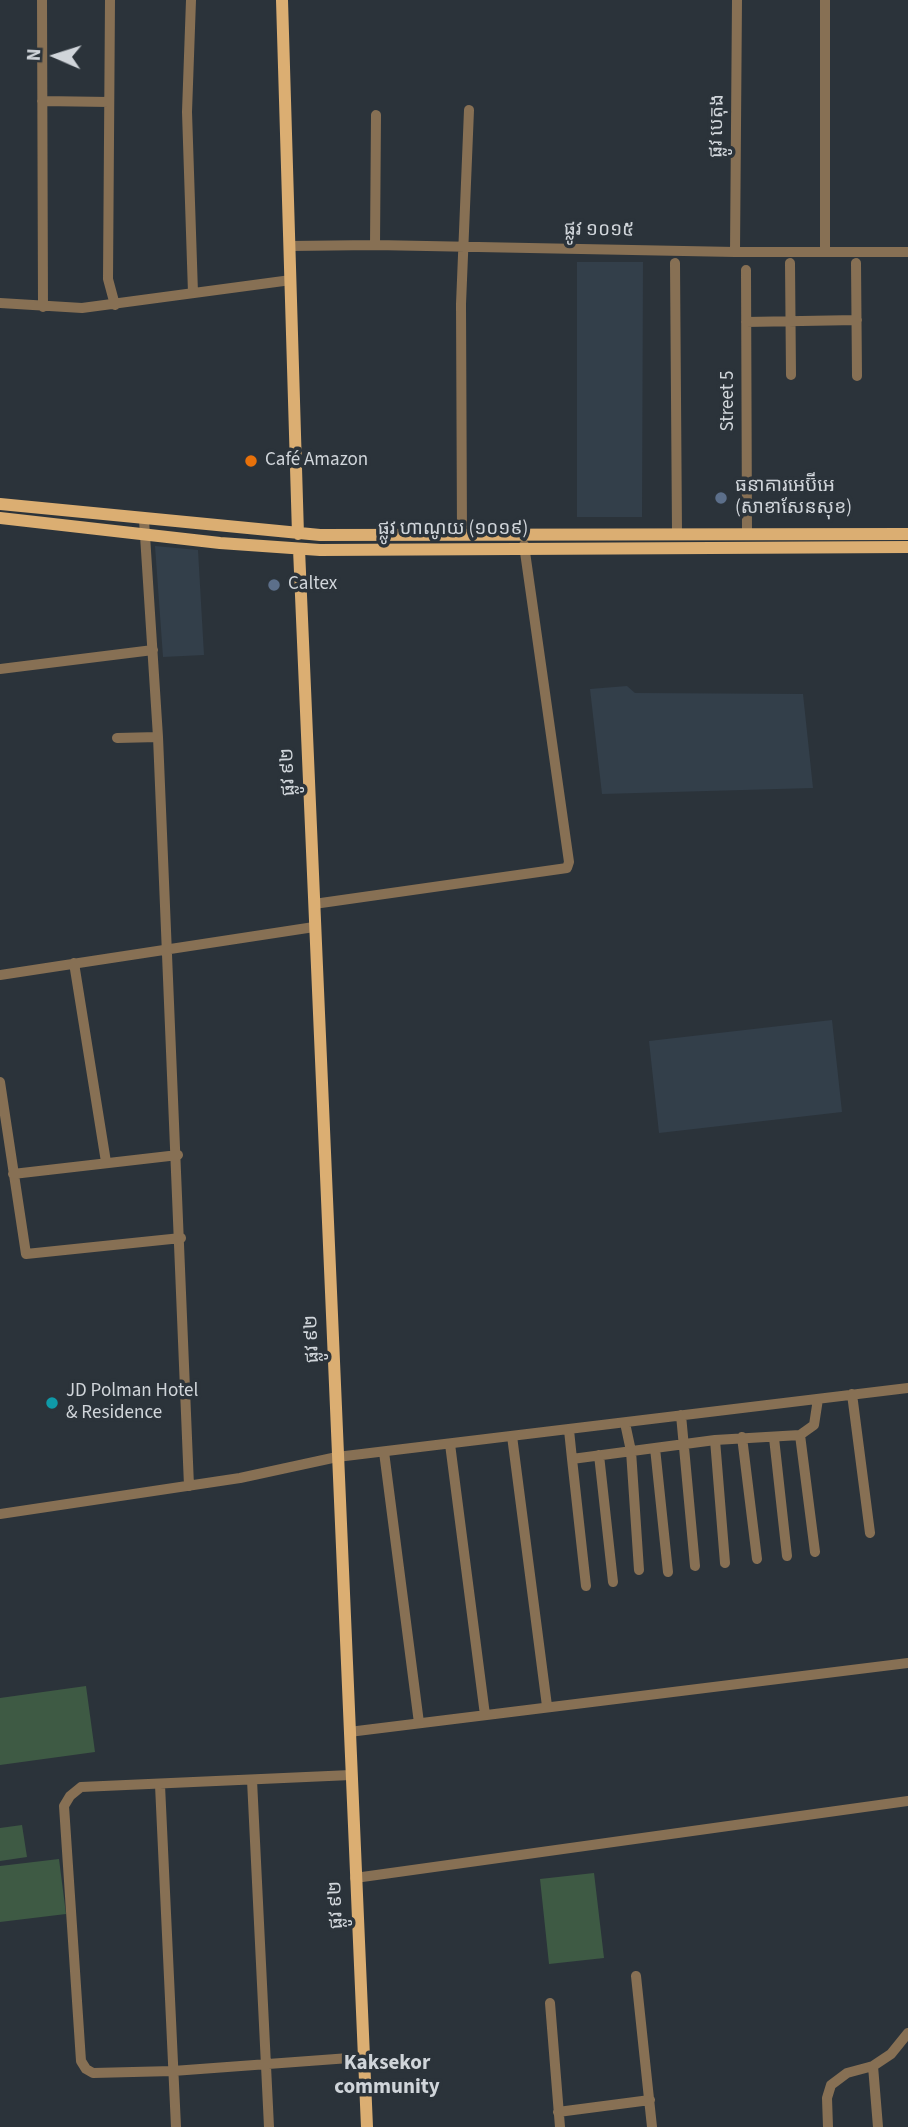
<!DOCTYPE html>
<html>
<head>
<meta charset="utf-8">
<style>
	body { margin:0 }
	#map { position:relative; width:908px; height:2127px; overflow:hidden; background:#2b333a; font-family:"Source Sans 3",sans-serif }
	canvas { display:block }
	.north { position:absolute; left:21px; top:21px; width:70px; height:70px; -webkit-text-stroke:5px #2b333a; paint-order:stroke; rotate:273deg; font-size:19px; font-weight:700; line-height:28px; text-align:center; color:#d0d5da }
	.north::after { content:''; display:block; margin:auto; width:24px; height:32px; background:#d0d5da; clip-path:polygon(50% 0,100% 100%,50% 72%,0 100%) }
</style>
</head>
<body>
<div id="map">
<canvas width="908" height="2127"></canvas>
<div class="north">N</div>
</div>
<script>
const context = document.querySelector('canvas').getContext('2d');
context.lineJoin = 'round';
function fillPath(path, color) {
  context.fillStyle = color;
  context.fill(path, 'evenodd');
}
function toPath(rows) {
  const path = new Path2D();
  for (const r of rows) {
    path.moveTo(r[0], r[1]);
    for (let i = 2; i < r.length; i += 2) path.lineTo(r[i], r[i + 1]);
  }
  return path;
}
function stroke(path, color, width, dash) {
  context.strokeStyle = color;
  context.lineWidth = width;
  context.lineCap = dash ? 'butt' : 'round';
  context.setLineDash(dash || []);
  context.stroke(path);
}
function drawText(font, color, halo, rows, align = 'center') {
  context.font = font + ' "Source Sans 3","Noto Sans Khmer",sans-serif';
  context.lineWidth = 7;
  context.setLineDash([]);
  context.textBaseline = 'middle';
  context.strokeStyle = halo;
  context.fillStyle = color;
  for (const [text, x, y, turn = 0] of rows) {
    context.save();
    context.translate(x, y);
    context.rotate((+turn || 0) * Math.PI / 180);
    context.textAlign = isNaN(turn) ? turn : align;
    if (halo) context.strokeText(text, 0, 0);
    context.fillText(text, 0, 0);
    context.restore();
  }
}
const built = toPath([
	[577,262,643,262,642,517,577,517],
	[155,546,198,550,204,655,163,657],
	[627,686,635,693,803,694,813,788,602,794,590,689],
	[832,1020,842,1112,659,1133,649,1041]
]);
const green = toPath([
	[86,1686,95,1752,0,1765,0,1698],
	[22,1825,27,1857,0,1861,0,1828],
	[59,1859,66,1914,0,1922,0,1866],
	[594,1873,604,1958,549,1964,540,1879]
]);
const minor = toPath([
	[42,0,43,307],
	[110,0,108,279,115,305],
	[191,0,187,112,193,293],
	[42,101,109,102],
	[375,245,376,115],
	[290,246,375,245,735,252,908,252],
	[735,252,737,0],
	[825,252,825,0],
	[675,263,677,532],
	[790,263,791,375],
	[856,263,857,376],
	[746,270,747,532],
	[0,303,82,308,291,280],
	[746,322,857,320],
	[144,520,158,737,189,1486],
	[462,534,461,304,469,110],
	[0,669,153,650],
	[117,738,158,737],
	[314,904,567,868,569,862,524,545],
	[74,963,106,1162],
	[0,975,314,927],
	[0,1082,26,1254,181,1238],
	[13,1174,178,1155],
	[852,1394,870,1533],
	[681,1415,695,1566],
	[625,1423,631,1451,639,1570],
	[569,1430,572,1459],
	[800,1435,815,1552],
	[512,1436,547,1706],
	[742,1437,757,1559],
	[774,1438,787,1556],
	[715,1440,725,1563],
	[450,1444,485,1715],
	[655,1448,668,1572],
	[384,1452,419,1723],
	[599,1455,613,1582],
	[0,1514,240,1478,337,1457,908,1388],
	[586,1586,572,1459,715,1440,800,1435,814,1425,818,1399],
	[349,1732,908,1663],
	[351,1775,81,1787,70,1796,64,1806,81,2061,86,2069,93,2073,173,2071,363,2057],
	[252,1780,269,2127],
	[160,1785,176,2127],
	[355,1878,908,1801],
	[636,1976,652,2127],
	[550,2003,560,2127],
	[873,2066,878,2127],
	[558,2112,650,2100],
	[828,2127,827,2098,831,2085,847,2073,873,2066,891,2054,908,2033]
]);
const major = toPath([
	[282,0,298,534],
	[0,504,320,535,908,534],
	[0,518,220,543,320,550,908,547],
	[299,549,367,2127]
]);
const markers = [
	[251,461,7,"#e8710a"],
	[721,498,7,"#5c6f8a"],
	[274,585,7,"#5c6f8a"],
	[52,1403,7,"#0f9aa8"]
];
const streetNames = [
	["ផ្លូវ បេតុង",718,126,-89],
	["ផ្លូវ ១០១៥",599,231,1],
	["Street 5",729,401,-90],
	["ផ្លូវ ហាណូយ (១០១៩)",453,530],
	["ផ្លូវ ៩២",289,772,-92],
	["ផ្លូវ ៩២",313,1339,-92],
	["ផ្លូវ ៩២",337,1905,-92]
];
const poiNames = [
	["Café Amazon",265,461],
	["ធនាគារអេប៊ីអេ",735,487],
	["(សាខាសែនសុខ)",735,509],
	["Caltex",288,585],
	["JD Polman Hotel",66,1392],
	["& Residence",66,1414]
];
const neighbourhoodNames = [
	["Kaksekor",387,2064],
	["community",387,2088]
];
fillPath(built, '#333f4a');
fillPath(green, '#3e5a44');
stroke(minor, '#877054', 10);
stroke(major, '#dbae72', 12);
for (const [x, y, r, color] of markers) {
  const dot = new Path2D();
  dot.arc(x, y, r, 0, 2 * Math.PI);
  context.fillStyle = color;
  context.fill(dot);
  stroke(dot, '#2b333a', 2.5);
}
drawText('19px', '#d0d5da', '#2b333a', streetNames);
drawText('19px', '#d0d5da', '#2b333a', poiNames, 'left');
drawText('bold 21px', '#d0d5da', '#2b333a', neighbourhoodNames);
</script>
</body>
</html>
